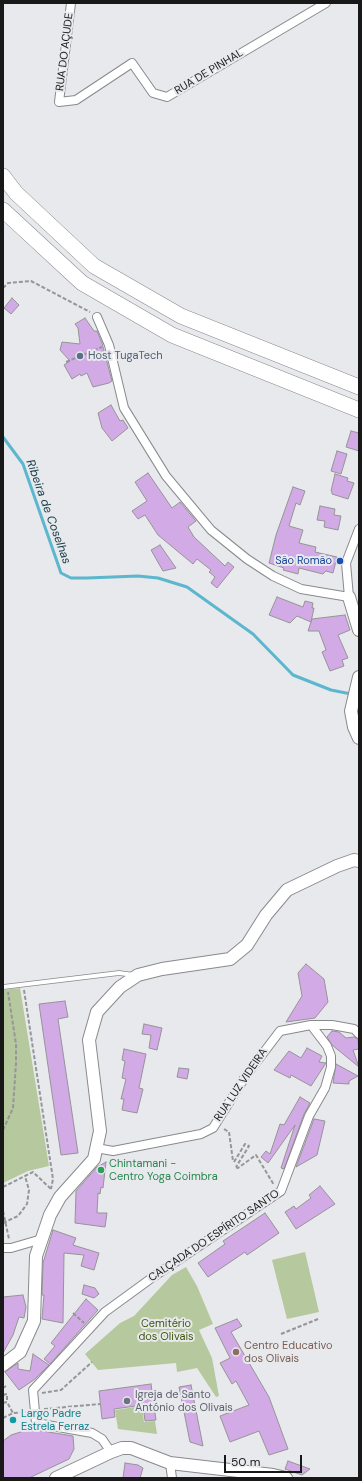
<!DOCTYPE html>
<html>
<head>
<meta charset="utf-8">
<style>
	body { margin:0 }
	#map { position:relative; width:362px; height:1481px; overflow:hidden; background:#e8e9ec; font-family:"DM Sans",sans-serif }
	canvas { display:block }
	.frame { position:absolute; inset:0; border:4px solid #181819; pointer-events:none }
	.scale { position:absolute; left:224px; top:1455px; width:78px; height:18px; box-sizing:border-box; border:2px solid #181819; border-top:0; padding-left:5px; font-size:12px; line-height:14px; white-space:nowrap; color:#181819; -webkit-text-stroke:3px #e8e9ec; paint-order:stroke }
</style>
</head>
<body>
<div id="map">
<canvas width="362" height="1481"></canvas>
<div class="frame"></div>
<div class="scale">50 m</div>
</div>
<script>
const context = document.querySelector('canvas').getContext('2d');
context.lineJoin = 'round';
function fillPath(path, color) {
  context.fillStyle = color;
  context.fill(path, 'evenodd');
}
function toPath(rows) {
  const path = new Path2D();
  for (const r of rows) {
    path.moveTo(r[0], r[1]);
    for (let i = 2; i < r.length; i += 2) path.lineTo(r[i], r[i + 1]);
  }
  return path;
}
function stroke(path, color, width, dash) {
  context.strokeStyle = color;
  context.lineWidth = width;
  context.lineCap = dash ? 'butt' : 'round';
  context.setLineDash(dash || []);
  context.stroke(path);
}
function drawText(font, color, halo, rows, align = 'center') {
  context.font = font + ' "DM Sans",sans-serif';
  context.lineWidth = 4;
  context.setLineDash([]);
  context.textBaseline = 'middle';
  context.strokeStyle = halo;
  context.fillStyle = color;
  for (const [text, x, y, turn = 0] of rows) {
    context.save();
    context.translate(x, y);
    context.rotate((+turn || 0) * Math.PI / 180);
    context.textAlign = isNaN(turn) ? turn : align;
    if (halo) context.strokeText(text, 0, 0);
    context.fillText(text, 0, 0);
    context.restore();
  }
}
const green = toPath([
	[20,988,49,1166,28,1171,3,1183,3,990],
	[305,1252,319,1312,287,1319,272,1260],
	[186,1267,197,1286,213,1324,199,1330,212,1358,219,1396,216,1397,197,1368,177,1372,176,1363,98,1370,85,1354,120,1323,134,1316,172,1275],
	[142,1406,144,1422,155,1421,157,1434,118,1429,115,1410]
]);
const stream = toPath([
	[3,437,23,464,61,573,71,578,87,578,138,576,158,578,187,587,253,634,293,675,331,690,351,694]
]);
const building = toPath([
	[12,298,19,305,11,314,4,308,12,298],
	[85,318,94,331,97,331,102,343,112,381,109,383,93,387,87,373,81,376,80,374,72,379,64,365,70,361,60,350,62,342,80,344,78,328,75,324,85,318],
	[111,405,120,421,123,420,128,428,112,441,102,428,98,413,111,405],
	[351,431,359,433,359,451,346,447,351,431],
	[337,451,347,454,341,474,331,471,337,451],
	[148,473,172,508,180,502,196,521,188,527,194,537,225,566,228,562,234,567,217,588,211,583,215,577,209,572,211,570,197,559,193,564,158,535,145,515,138,519,132,511,147,501,135,482,148,473],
	[335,474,348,478,347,481,354,483,348,499,332,494,332,492,331,491,335,474],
	[293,487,305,491,300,505,296,503,289,526,303,530,299,543,316,547,315,552,337,557,333,573,326,571,323,574,299,568,298,574,283,570,284,568,269,563,276,535,293,487],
	[320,506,335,509,334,515,341,516,338,530,324,527,325,521,317,520,320,506],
	[160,545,176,568,163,571,151,550,160,545],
	[277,597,303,607,305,601,313,603,312,608,314,608,311,622,297,616,290,623,269,615,277,597],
	[345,615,350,630,338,635,348,658,342,660,344,666,330,671,322,652,326,650,319,631,308,631,312,619,345,615],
	[306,964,324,979,328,1002,315,1018,286,1022,302,996,298,973,306,964],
	[65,1001,68,1017,58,1019,78,1153,61,1155,39,1004,65,1001],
	[144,1024,162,1028,157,1050,149,1048,151,1035,142,1034,144,1024],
	[332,1031,339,1032,346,1038,354,1037,358,1039,359,1049,353,1050,359,1067,332,1045,327,1037,332,1031],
	[307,1048,322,1056,319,1062,326,1063,311,1086,291,1075,290,1078,274,1070,289,1051,301,1058,307,1048],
	[124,1049,146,1054,139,1088,143,1089,137,1113,122,1110,124,1099,121,1099,126,1079,122,1078,125,1061,122,1060,124,1049],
	[336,1064,358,1076,349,1081,349,1084,333,1083,336,1064],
	[179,1068,189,1069,187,1079,177,1077,179,1068],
	[300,1097,310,1103,304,1114,284,1169,281,1168,295,1125,268,1163,261,1157,266,1151,270,1154,280,1124,284,1125,300,1097],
	[314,1119,325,1121,317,1155,296,1167,314,1119],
	[106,1162,103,1188,101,1187,100,1194,98,1193,97,1213,107,1213,105,1227,75,1223,76,1191,97,1167,106,1162],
	[320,1186,335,1204,296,1229,285,1212,294,1206,296,1209,311,1198,309,1195,320,1186],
	[265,1213,279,1233,247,1255,245,1252,208,1277,198,1263,225,1244,223,1241,265,1213],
	[53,1230,76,1238,73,1245,99,1253,94,1270,81,1266,84,1255,64,1253,63,1323,42,1319,44,1295,42,1295,43,1263,53,1230],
	[84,1285,95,1288,99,1294,94,1298,82,1294,84,1285],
	[23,1295,26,1307,24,1318,19,1317,13,1335,3,1353,3,1297,23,1295],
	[86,1299,98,1310,50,1364,44,1359,55,1346,51,1343,86,1299],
	[237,1319,242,1326,231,1332,269,1397,288,1449,269,1455,259,1431,230,1442,220,1416,249,1405,236,1381,232,1384,220,1363,230,1358,215,1328,237,1319],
	[33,1354,49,1365,35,1379,19,1390,5,1372,18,1363,18,1369,30,1371,33,1354],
	[151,1384,156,1420,145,1421,143,1405,114,1409,115,1417,102,1419,99,1391,151,1384],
	[191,1385,203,1446,190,1442,179,1387,191,1385],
	[30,1429,73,1436,74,1449,69,1459,29,1478,3,1478,3,1441,11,1435,30,1429],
	[288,1461,310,1469,302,1475,285,1469,288,1461],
	[125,1463,138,1465,143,1468,140,1478,123,1478,125,1463]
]);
const path = toPath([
	[3,288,8,283,31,281,90,312],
	[66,362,102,347],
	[24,990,53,1179,51,1189],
	[224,1129,229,1132,233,1161],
	[3,1130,13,1108,16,1063,16,1044,8,992],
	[234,1162,245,1144,249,1146,236,1167],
	[236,1167,238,1168,256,1155,274,1185],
	[3,1187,33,1172,51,1189],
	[3,1211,9,1239],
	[3,1223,18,1216,27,1204,29,1190,25,1176],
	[73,1313,84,1323],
	[281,1334,318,1319],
	[3,1388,6,1386],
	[42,1393,61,1390,92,1362],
	[3,1395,7,1394,7,1402],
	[3,1403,7,1402,13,1413],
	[44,1409,100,1404],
	[3,1418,13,1413,26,1412]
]);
const lane = toPath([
	[3,987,119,973,134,975]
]);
const street = toPath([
	[71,3,59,102,76,100,132,63,153,93,167,97,326,3],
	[97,317,109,345,124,408,166,476,211,530,247,559,273,576,301,589,349,597,346,563,359,529],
	[96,1148,113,1151,201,1134,213,1128,245,1077,280,1031,311,1025],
	[3,1248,11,1248,42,1239],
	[111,1452,102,1439,92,1433,36,1423,33,1390,105,1312,153,1277,281,1191,309,1116,325,1088,331,1067,331,1056,327,1046,311,1025,332,1025,354,1029,359,1034],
	[170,1463,172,1478]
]);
const secondary = toPath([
	[349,597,359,630],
	[359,677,351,711,354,727,359,738],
	[3,1365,20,1352,34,1321,36,1256,50,1215,60,1197,94,1159,100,1131,89,1040,97,1012,120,987,138,975,162,969,230,959,247,945,266,915,287,890,337,866,354,860,359,861],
	[56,1478,111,1452,122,1448,131,1448,170,1463,273,1475,286,1478]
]);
const highway = toPath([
	[3,176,16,193,94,266,181,316,359,387],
	[3,210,82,283,172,335,359,410]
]);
const markers = [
	[80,356,4,"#5c6f8a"],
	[340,561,4,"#1a4fb4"],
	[101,1170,4,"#2e9e5b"],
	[236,1352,4,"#8d6e63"],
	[127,1401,4,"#6b7280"],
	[13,1420,4,"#0f9aa8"]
];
const streetNames = [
	["RUA DO AÇUDE",65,52,-83],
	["RUA DE PINHAL",209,72,-31],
	["RUA LUZ VIDEIRA",241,1085,-56],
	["CALÇADA DO ESPÍRITO SANTO",214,1236,-34]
];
const serviceNames = [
	["Host TugaTech",88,356]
];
const transitNames = [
	["São Romão",332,561]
];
const leisureNames = [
	["Chintamani -",109,1164],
	["Centro Yoga Coimbra",109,1177]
];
const parkNames = [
	["Cemitério",166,1324],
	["dos Olivais",166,1337]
];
const educationNames = [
	["Centro Educativo",244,1346],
	["dos Olivais",244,1359]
];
const worshipNames = [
	["Igreja de Santo",135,1395],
	["António dos Olivais",135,1408]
];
const cultureNames = [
	["Largo Padre",21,1414],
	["Estrela Ferraz",21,1427]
];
const waterNames = [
	["Ribeira de Coselhas",48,512,70]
];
fillPath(green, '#b6c89e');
stroke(stream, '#5bb6ce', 3);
fillPath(building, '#d2aae6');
stroke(building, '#959496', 1);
stroke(lane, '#898a8d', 5.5);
stroke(street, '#898a8d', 10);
stroke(secondary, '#898a8d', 14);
stroke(highway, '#898a8d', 16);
stroke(path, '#959698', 2, [4, 2]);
stroke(lane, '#fff', 4);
stroke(street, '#fff', 8);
stroke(secondary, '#fff', 12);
stroke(highway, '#fff', 15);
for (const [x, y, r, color] of markers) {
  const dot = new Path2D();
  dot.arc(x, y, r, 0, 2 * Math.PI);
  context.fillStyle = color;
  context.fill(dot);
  stroke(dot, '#e8e9ec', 1.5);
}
drawText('11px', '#181819', '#e8e9ec', streetNames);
drawText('11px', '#4e5e75', '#e8e9ec', serviceNames, 'left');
drawText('11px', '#164399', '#e8e9ec', transitNames, 'right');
drawText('11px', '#27864d', '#e8e9ec', leisureNames, 'left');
drawText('11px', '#3e550d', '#e8e9ec', parkNames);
drawText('11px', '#785e54', '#e8e9ec', educationNames, 'left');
drawText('11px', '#5b616d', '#e8e9ec', worshipNames, 'left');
drawText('11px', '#0d838f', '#e8e9ec', cultureNames, 'left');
drawText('italic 12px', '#19424d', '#e8e9ec', waterNames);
</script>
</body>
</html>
